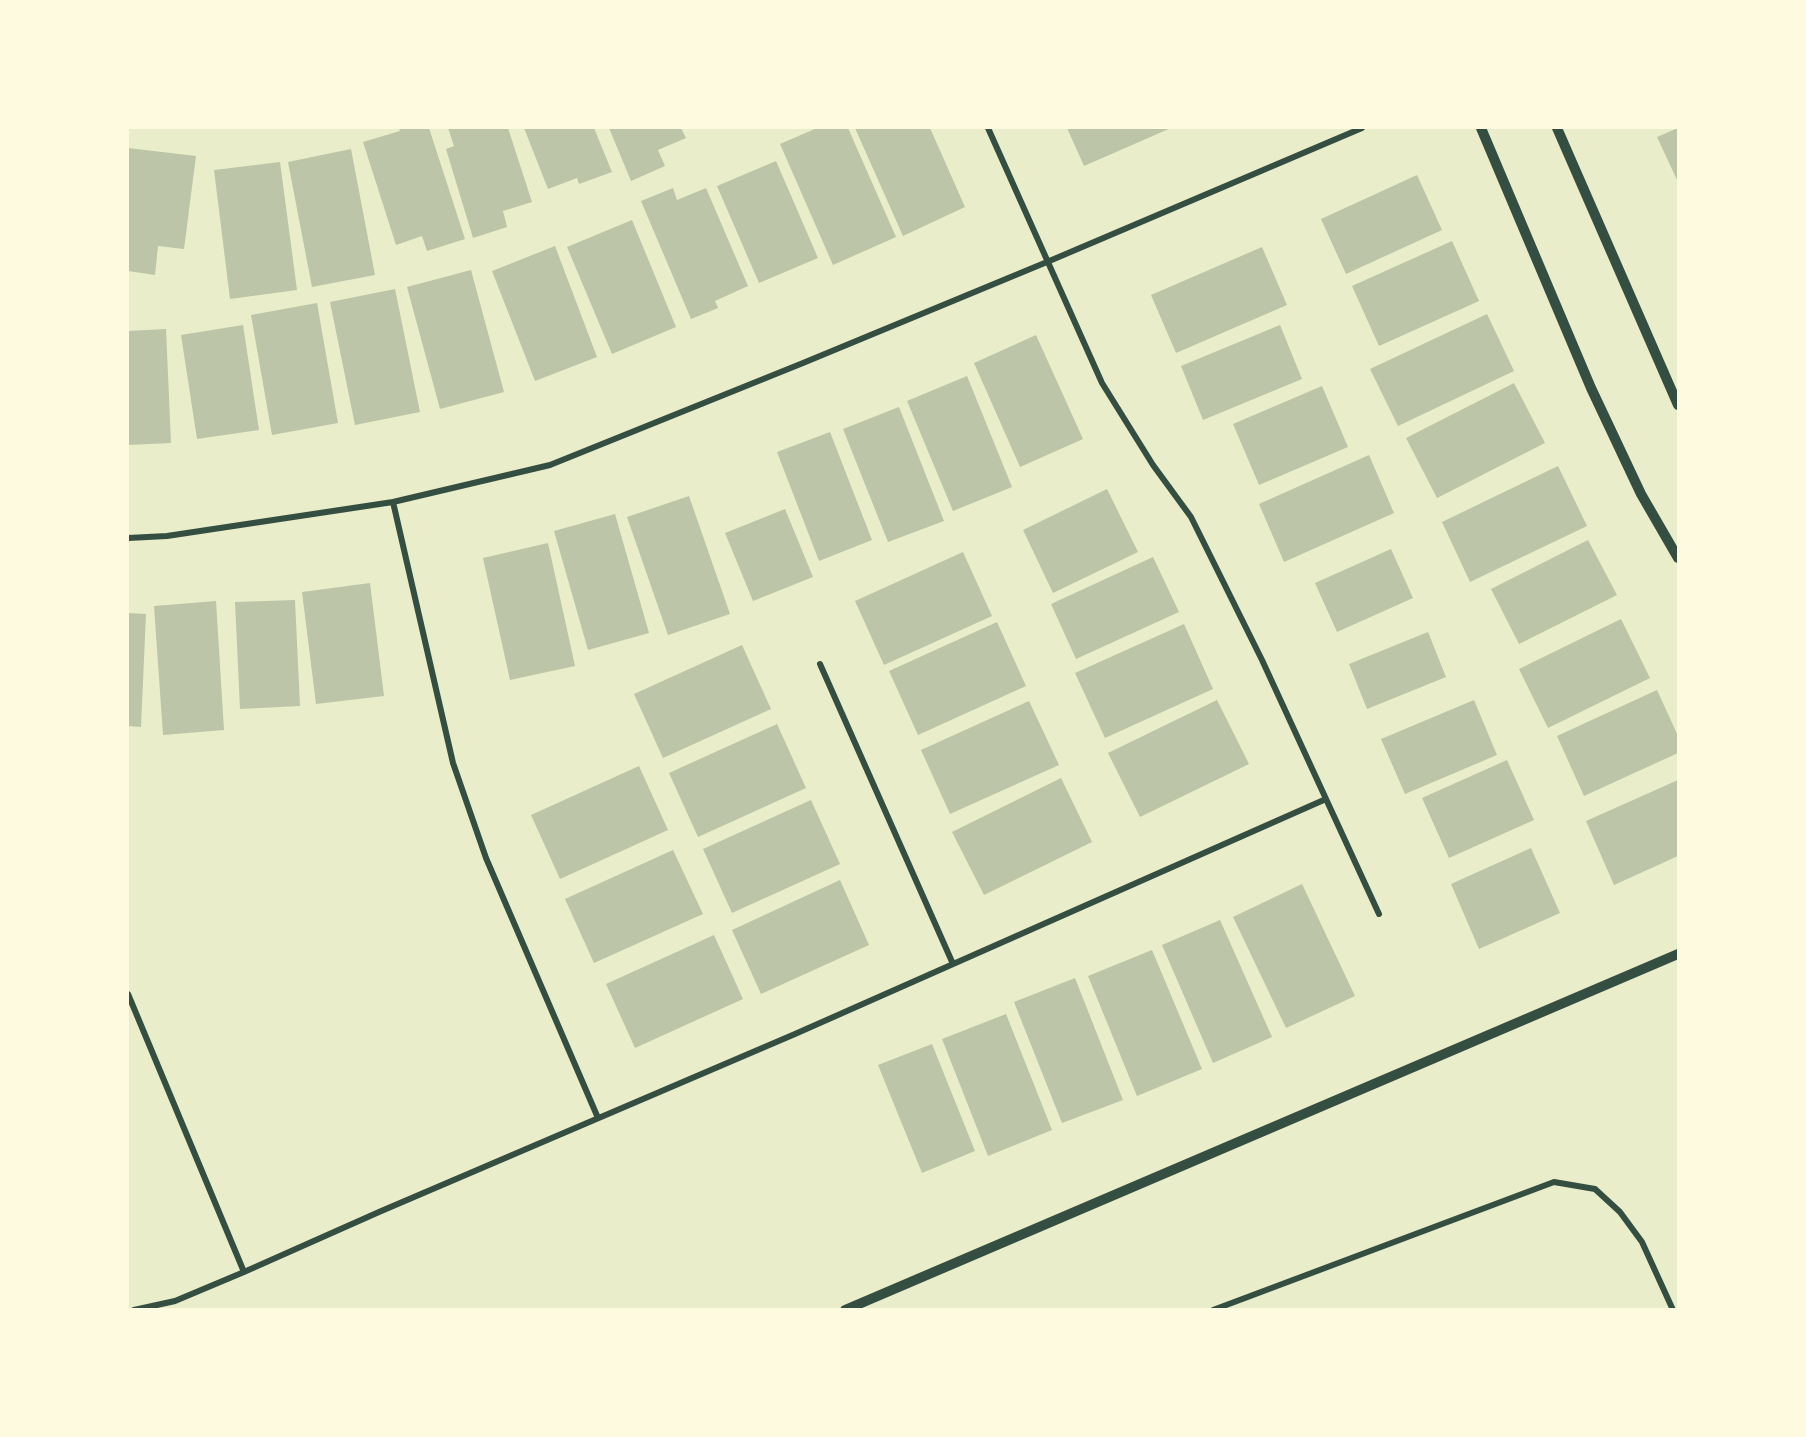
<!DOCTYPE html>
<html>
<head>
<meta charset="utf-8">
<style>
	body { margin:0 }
	#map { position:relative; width:1806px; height:1437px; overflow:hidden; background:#e9edc9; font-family:"Crimson Pro",serif }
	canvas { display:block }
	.frame { position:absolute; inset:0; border:129px solid #fefae0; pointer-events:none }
</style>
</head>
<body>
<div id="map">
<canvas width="1806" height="1437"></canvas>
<div class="frame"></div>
</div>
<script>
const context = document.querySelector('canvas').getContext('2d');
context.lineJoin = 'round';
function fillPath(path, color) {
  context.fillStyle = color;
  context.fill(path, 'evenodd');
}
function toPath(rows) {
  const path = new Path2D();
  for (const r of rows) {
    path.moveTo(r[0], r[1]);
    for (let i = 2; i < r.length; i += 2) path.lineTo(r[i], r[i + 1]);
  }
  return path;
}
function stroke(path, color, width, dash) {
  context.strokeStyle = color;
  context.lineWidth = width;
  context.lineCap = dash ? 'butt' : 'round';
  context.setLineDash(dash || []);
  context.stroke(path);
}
const building = toPath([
	[399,128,429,128,465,239,427,251,422,236,396,245,363,142,400,131],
	[448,128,508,128,532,202,503,211,507,227,473,238,446,149,454,146],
	[524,128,594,128,612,172,579,184,577,178,548,189],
	[609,128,681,128,686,138,658,150,665,166,631,181],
	[817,128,848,128,896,237,833,265,780,144],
	[855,128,930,128,965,207,903,236],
	[1067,128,1171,128,1084,166],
	[1678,128,1678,182,1657,137],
	[128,148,196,156,184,249,158,246,155,275,128,271],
	[351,149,375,275,312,287,288,162],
	[776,161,818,258,759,283,717,186],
	[280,162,297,290,230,299,214,170],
	[1417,175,1442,230,1346,274,1321,219],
	[673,188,677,200,706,188,748,286,715,301,718,308,691,319,641,201],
	[632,220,676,327,612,354,567,247],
	[1452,241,1479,301,1379,346,1352,286],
	[555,246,597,357,535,381,492,271],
	[1262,247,1287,305,1176,353,1151,295],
	[471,270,504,392,440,409,407,287],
	[395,289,420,412,355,425,330,302],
	[317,303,338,423,272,435,251,315],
	[1487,314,1514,371,1398,426,1370,369],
	[243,325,259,430,197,439,181,335],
	[1280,325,1302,379,1203,420,1181,366],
	[166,329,171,443,128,445,128,331],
	[1036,335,1083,439,1020,467,974,363],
	[967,376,1012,487,953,511,907,401],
	[1514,383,1545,443,1437,498,1406,438],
	[1322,386,1348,447,1259,485,1233,424],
	[899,407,944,521,888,542,843,429],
	[830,432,872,540,819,561,777,452],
	[1369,455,1394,513,1284,562,1259,504],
	[1558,466,1587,526,1470,582,1442,522],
	[1107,489,1138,552,1053,593,1023,530],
	[689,496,730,614,668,635,627,517],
	[785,509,813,577,753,601,725,533],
	[615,514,649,633,588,650,554,531],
	[1588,540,1617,595,1519,644,1491,589],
	[548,543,575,666,510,680,483,558],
	[1391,549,1413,598,1337,632,1315,583],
	[963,552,992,616,884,665,855,601],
	[1153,557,1179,612,1076,659,1051,604],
	[370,583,384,696,316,704,302,592],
	[295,600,300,706,240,709,235,602],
	[216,601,224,730,163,735,154,606],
	[128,613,146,614,141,727,128,726],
	[1621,619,1650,678,1548,728,1519,669],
	[997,622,1026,686,918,735,889,671],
	[1184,624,1213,689,1105,738,1075,673],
	[1428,632,1446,677,1367,709,1349,664],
	[742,645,771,709,663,758,634,694],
	[1657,690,1678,736,1678,753,1584,796,1557,736],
	[1217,700,1249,764,1140,817,1108,753],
	[1474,700,1497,755,1405,794,1381,739],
	[1029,701,1059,765,950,814,921,750],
	[777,724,806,788,698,837,669,773],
	[1507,760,1534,820,1449,858,1422,798],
	[639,766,668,830,560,879,531,815],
	[1061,778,1092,842,984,895,952,832],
	[1678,780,1678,856,1614,885,1586,821],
	[811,800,840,864,732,913,703,849],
	[1531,848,1560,913,1479,949,1451,884],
	[673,850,703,914,594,963,565,899],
	[840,880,869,945,761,994,732,930],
	[1302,884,1355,996,1286,1028,1233,917],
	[1220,920,1272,1037,1213,1063,1162,945],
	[714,935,743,999,635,1048,606,984],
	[1152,950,1202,1069,1137,1096,1088,976],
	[1075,978,1123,1100,1062,1123,1014,1002],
	[1006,1014,1052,1130,988,1156,942,1039],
	[932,1044,975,1151,922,1173,878,1065]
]);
const minor = toPath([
	[988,128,1102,383,1153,465,1191,517,1262,660,1379,914],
	[393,502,453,763,486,858,598,1118],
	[128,538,167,536,393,502,550,465,803,363,1047,262,1362,128],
	[820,664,953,964],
	[128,994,244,1272],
	[134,1310,175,1301,244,1272,379,1212,795,1034,1326,799],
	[1213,1310,1554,1182,1595,1189,1620,1212,1642,1242,1673,1310]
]);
const tertiary = toPath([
	[1481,128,1591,388,1641,494,1678,558],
	[1557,128,1678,405],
	[845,1310,1678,954]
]);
fillPath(building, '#bcc5a7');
stroke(minor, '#344e41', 6);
stroke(tertiary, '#344e41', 10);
</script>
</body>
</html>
